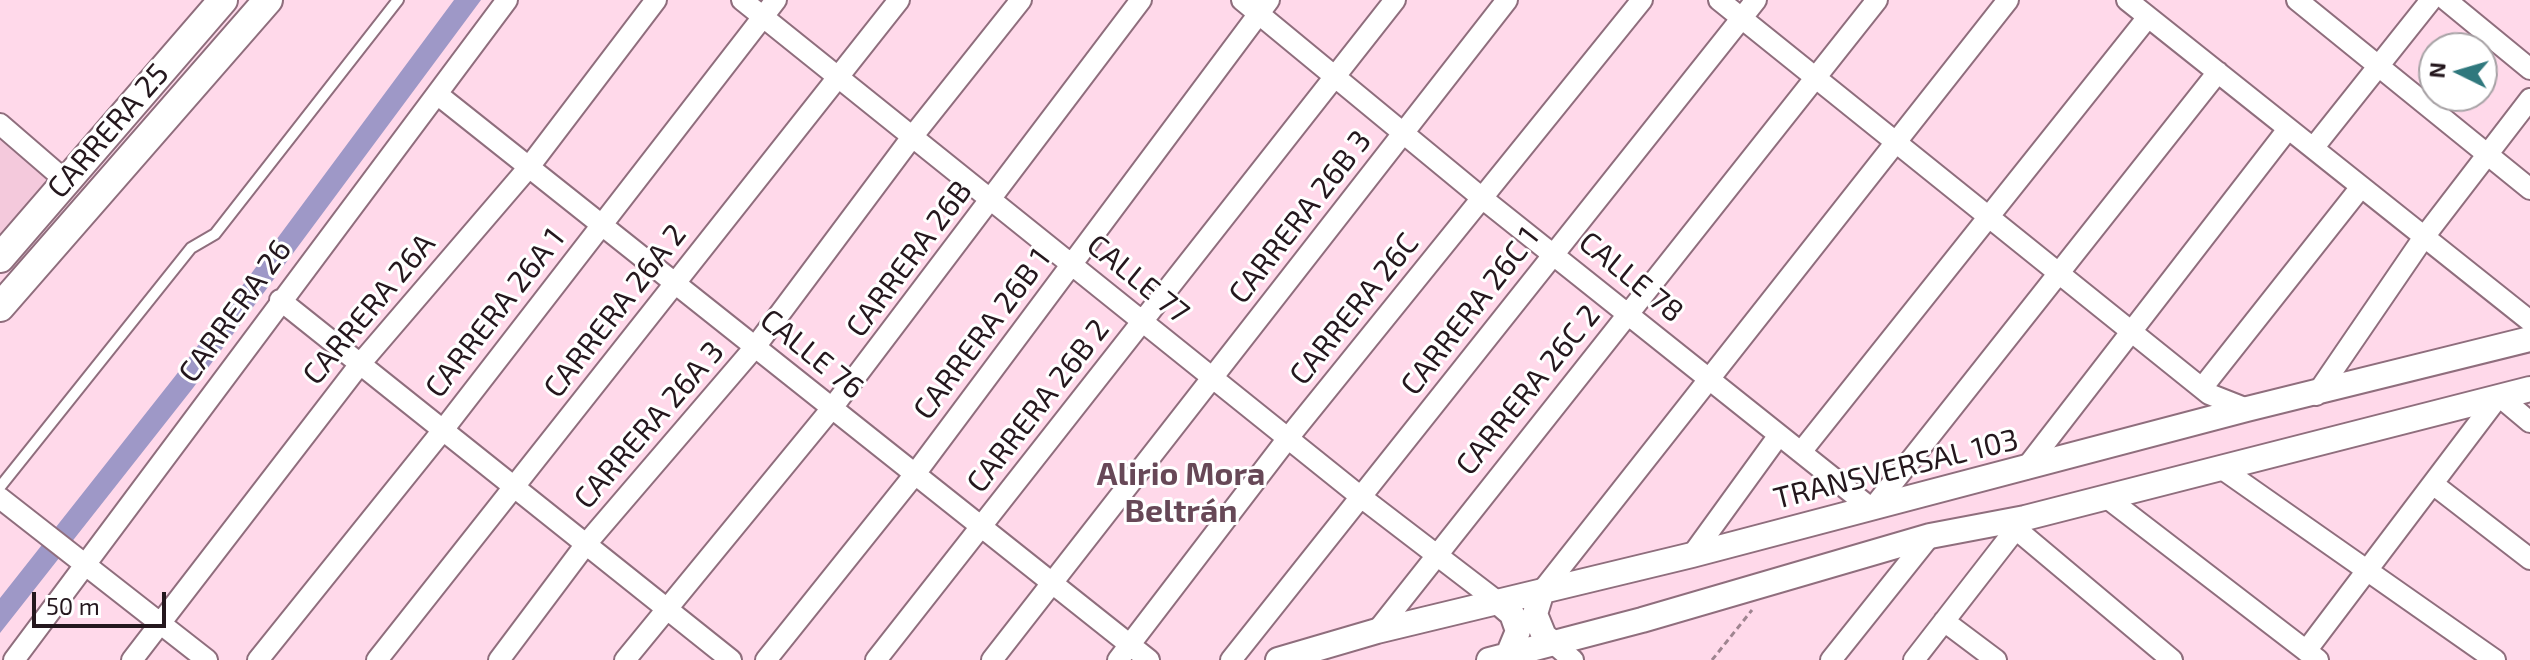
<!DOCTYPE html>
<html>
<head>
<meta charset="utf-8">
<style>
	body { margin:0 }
	#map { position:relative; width:2530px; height:660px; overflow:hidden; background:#ffd9ea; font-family:"Exo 2",sans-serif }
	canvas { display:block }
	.north { position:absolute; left:2418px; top:32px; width:80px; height:80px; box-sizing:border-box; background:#fff; border:2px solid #a7a2a5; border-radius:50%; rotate:275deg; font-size:22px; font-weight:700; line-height:32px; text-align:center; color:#24171d }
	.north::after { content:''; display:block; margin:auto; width:28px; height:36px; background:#2f787d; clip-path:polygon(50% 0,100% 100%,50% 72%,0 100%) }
	.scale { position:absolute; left:32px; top:592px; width:134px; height:36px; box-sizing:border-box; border:4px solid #24171d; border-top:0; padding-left:10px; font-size:24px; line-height:28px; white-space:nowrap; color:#24171d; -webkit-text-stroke:6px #fff; paint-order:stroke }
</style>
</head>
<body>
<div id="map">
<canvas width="2530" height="660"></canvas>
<div class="north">N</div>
<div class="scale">50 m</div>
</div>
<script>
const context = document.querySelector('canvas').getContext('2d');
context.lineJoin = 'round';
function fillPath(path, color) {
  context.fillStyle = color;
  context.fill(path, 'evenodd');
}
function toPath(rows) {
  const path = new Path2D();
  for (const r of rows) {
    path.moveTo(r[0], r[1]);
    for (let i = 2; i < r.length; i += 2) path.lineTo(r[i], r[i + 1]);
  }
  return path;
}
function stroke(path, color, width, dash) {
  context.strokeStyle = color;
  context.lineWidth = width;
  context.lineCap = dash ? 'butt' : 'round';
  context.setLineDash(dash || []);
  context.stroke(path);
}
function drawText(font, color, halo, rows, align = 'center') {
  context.font = font + ' "Exo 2",sans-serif';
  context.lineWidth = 6;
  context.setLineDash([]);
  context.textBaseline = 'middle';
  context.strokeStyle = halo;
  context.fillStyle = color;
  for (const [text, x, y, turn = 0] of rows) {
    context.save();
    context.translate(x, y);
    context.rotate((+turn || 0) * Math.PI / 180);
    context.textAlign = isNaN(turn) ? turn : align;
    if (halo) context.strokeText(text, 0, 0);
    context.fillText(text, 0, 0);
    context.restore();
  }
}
const built = toPath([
	[0,124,66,181,0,258]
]);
const water = toPath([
	[454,0,481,0,193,388,0,633,0,598,176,375]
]);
const path = toPath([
	[1712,660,1752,610]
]);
const service = toPath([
	[0,487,191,248,215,234,398,0]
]);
const minor = toPath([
	[742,0,1361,497,1498,602],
	[1242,0,1482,198,1872,509,2218,72],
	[1719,0,2209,394,2247,409],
	[2127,0,2530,321],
	[2297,0,2530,189],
	[2446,0,2530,69],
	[437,94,1149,660],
	[0,124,66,181],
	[2314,147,2431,0],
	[280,300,731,660],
	[2202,388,2361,187],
	[2316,395,2424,237,2530,99],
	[1801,452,2148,17],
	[2221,468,2495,660],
	[2025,469,2288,129],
	[2433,484,2530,559],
	[2106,497,2318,660],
	[0,498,207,660],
	[2016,529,2172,660],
	[1692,555,1779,435],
	[1542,591,2008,0],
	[1944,621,1996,660],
	[1377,631,1877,0],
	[1553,643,1573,660],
	[2306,651,2499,396,2530,422],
	[14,660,507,0],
	[132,660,360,364,529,167,656,0],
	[258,660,443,430,776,0],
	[377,660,899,0],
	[499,660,586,544,755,347,912,137,1021,0],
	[625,660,832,408,1141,0],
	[766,660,915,474,1269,0],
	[876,660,1395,0],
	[992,660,1507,0],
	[1118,660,1288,438,1642,0],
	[1231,660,1756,0],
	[1831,660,1930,536],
	[1914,660,2022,521]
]);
const tertiary = toPath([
	[1542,591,1535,614,1544,636,1553,643],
	[1498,602,1512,614,1518,631,1508,655],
	[1278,660,1377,631,1692,555,2247,409,2530,339],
	[1489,660,1642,620,1930,536,2025,518,2530,389]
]);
const secondary = toPath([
	[0,258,223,0],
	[0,307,268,0]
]);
const streetNames = [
	["CARRERA 25",108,131,-49],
	["CARRERA 26B 3",1300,217,-52],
	["CARRERA 26B",909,259,-53],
	["CALLE 78",1631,277,39],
	["CALLE 77",1138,279,39],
	["CARRERA 26A",369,309,-50],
	["CARRERA 26C",1354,309,-51],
	["CARRERA 26",235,311,-54],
	["CARRERA 26A 2",615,311,-52],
	["CARRERA 26C 1",1470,311,-52],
	["CARRERA 26A 1",495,313,-52],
	["CARRERA 26B 1",982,334,-53],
	["CALLE 76",812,354,39],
	["CARRERA 26C 2",1528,390,-51],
	["CARRERA 26B 2",1038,406,-52],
	["CARRERA 26A 3",649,425,-49],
	["TRANSVERSAL 103",1896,469,-14]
];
const neighbourhoodNames = [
	["Alirio Mora",1181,474],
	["Beltrán",1181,511]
];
fillPath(built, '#f4c9dc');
fillPath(water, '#9e98c7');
stroke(service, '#8f6e7d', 14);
stroke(minor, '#8f6e7d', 24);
stroke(tertiary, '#8f6e7d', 28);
stroke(secondary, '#8f6e7d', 32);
stroke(path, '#9f8490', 3, [6, 4]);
stroke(service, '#fff', 10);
stroke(minor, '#fff', 20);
stroke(tertiary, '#fff', 24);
stroke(secondary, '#fff', 28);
drawText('30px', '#24171d', '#fff', streetNames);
drawText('bold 32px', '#674857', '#fff', neighbourhoodNames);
</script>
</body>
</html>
